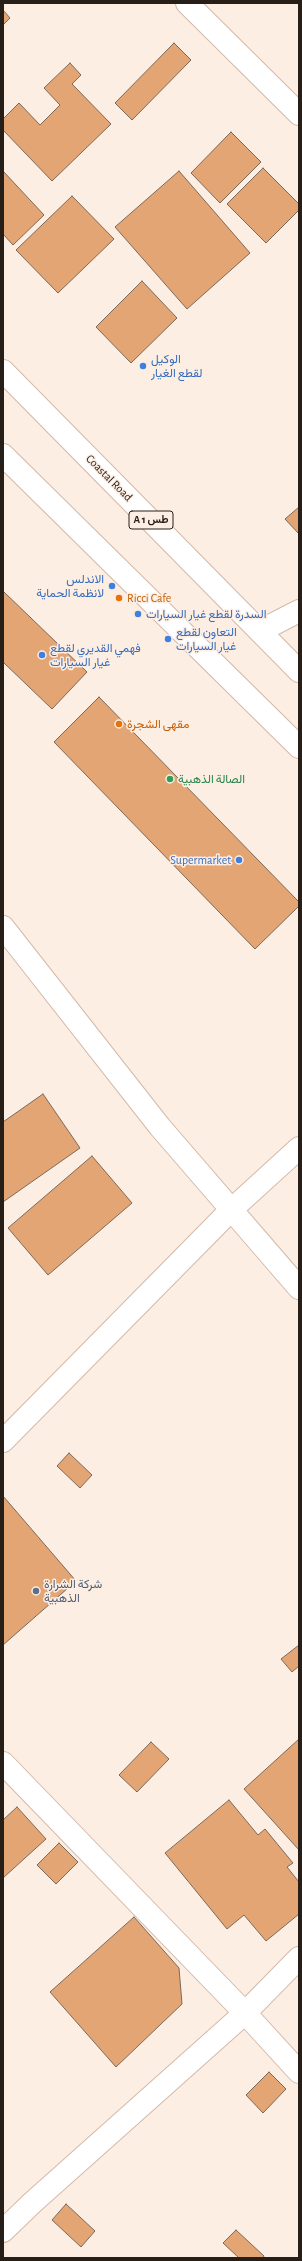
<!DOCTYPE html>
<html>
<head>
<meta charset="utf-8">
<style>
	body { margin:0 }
	#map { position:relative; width:302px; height:2261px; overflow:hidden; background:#fdeee3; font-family:"Alegreya Sans",sans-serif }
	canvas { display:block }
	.frame { position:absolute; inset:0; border:4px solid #271e17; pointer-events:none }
</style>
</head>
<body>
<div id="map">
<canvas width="302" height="2261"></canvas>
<div class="frame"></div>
</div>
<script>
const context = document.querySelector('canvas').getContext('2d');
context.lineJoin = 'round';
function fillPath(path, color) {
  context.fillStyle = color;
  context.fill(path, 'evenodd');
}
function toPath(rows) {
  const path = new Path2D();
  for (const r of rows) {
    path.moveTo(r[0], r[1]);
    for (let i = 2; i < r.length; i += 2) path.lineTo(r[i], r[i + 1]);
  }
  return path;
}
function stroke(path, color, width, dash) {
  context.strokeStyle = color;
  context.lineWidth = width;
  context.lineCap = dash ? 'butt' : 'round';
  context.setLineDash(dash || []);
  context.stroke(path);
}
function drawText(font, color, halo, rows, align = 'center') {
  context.font = font + ' "Alegreya Sans",Vazirmatn,sans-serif';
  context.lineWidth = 3;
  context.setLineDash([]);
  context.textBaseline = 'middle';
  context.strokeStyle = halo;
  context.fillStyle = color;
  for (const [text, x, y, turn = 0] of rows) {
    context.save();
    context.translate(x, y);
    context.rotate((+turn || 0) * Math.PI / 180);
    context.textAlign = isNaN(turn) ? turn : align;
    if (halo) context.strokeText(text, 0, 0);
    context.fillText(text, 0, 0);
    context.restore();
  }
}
const building = toPath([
	[3,10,10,18,3,25,3,10],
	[174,43,191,60,132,120,115,103,174,43],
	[70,63,81,75,72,84,111,124,52,181,3,130,3,119,19,103,40,125,60,105,44,88,70,63],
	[231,132,261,162,220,203,191,173,231,132],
	[263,168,299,204,299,210,266,243,227,204,263,168],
	[3,171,44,215,13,245,3,234,3,171],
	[179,171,250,253,187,309,115,227,179,171],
	[72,196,114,239,58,293,16,250,72,196],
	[142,281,177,318,131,363,96,327,142,281],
	[299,507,299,534,285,519,299,507],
	[3,591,87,672,52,709,3,662,3,591],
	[99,697,299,902,299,906,255,949,54,742,99,697],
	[43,1094,80,1148,3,1202,3,1122,43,1094],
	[92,1156,132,1203,48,1275,8,1228,92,1156],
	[69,1453,92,1475,80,1488,57,1466,69,1453],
	[3,1496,76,1581,3,1645,3,1496],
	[299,1645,299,1666,292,1672,281,1659,299,1645],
	[299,1739,299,1850,244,1789,299,1739],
	[151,1742,169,1759,137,1792,119,1775,151,1742],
	[229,1800,258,1835,265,1829,293,1863,287,1867,299,1882,299,1914,266,1941,244,1915,227,1929,165,1853,229,1800],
	[17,1807,46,1839,3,1878,3,1820,17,1807],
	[59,1843,78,1862,56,1884,37,1865,59,1843],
	[134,1917,179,1968,182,2004,116,2067,50,1992,134,1917],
	[269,2072,286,2089,263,2113,246,2095,269,2072],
	[66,2204,95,2231,81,2247,52,2220,66,2204],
	[236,2230,264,2256,263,2258,239,2258,223,2243,236,2230]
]);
const minor = toPath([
	[187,3,299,114],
	[260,631,299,611],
	[3,927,160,1127,299,1288],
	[3,1441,230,1211,299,1148],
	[3,1763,245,2013,299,2072],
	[3,2231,32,2203,245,2013,299,1958]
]);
const highway = toPath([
	[3,371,299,671],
	[3,455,299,747]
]);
const markers = [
	[143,366,4,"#3f7fe0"],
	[112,586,4,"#3f7fe0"],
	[119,598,4,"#e8710a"],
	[138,614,4,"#3f7fe0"],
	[168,639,4,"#3f7fe0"],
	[42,655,4,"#3f7fe0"],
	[119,724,4,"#e8710a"],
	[170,779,4,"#2e9e5b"],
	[239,860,4,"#3f7fe0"],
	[36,1591,4,"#5c6f8a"]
];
const shields = [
	[151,520,44]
];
const shieldNames = [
	["A 1 طس",151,520]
];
const shopNames = [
	["الوكيل",151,359],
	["لقطع الغيار",151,373],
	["الاندلس",104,579,"right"],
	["لانظمة الحماية",104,593,"right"],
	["السدرة لقطع غيار السيارات",146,614],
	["التعاون لقطع",176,632],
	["غيار السيارات",176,646],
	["فهمي القديري لقطع",50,648],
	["غيار السيارات",50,662],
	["Supermarket",231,860,"right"]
];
const streetNames = [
	["Coastal Road",109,478,45]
];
const foodNames = [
	["Ricci Cafe",127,598],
	["مقهى الشجرة",127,724]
];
const leisureNames = [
	["الصالة الذهبية",178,779]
];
const serviceNames = [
	["شركة الشرارة",44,1584],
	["الذهبية",44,1598]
];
fillPath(building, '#e4a575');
stroke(building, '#7d6858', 1);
stroke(minor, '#d2baa9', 24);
stroke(highway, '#d2baa9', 24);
stroke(minor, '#fff', 22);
stroke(highway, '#fff', 22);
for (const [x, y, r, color] of markers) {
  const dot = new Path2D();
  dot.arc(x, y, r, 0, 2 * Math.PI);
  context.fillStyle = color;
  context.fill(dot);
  stroke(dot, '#fdeee3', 1.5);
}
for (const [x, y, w] of shields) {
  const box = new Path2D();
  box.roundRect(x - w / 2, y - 9, w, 18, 3);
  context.fillStyle = '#fdeee3';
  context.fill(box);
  stroke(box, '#271e17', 1);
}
drawText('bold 11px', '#271e17', null, shieldNames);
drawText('12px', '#366cbe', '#fdeee3', shopNames, 'left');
drawText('12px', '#271e17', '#fdeee3', streetNames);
drawText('12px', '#c56008', '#fdeee3', foodNames, 'left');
drawText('12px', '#27864d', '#fdeee3', leisureNames, 'left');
drawText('12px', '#4e5e75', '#fdeee3', serviceNames, 'left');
</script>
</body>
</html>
